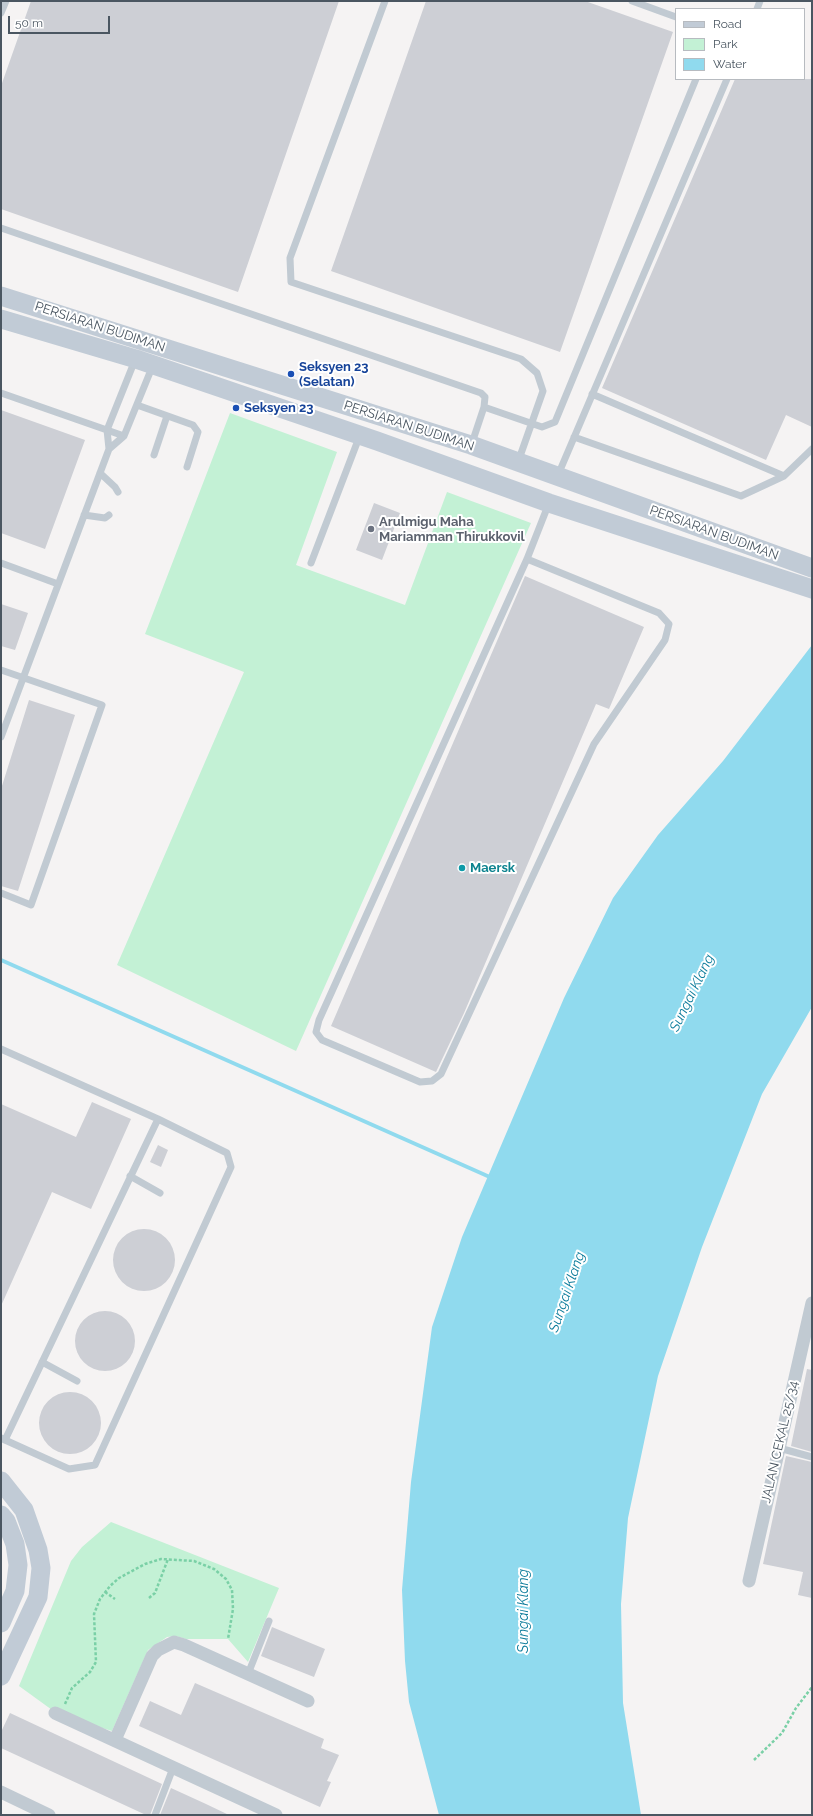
<!DOCTYPE html>
<html>
<head>
<meta charset="utf-8">
<style>
	body { margin:0 }
	#map { position:relative; width:813px; height:1816px; overflow:hidden; background:#f5f3f3; font-family:Raleway,sans-serif }
	canvas { display:block }
	.frame { position:absolute; inset:0; border:2px solid #4a5661; pointer-events:none }
	.legend { position:absolute; left:675px; top:8px; width:130px; height:72px; box-sizing:border-box; background:#fff; border:1px solid #b7bbc0; margin:0; padding:5px 7px; list-style:none; font-size:12px; color:#4a5661 }
	.legend li { display:flex; align-items:center; gap:8px; height:20px }
	.legend b { width:20px; border:1px solid #b7bbc0 }
	.scale { position:absolute; left:8px; top:16px; width:102px; height:18px; box-sizing:border-box; border:2px solid #4a5661; border-top:0; padding-left:5px; font-size:12px; line-height:14px; white-space:nowrap; color:#4a5661; -webkit-text-stroke:3px #fff; paint-order:stroke }
</style>
</head>
<body>
<div id="map">
<canvas width="813" height="1816"></canvas>
<div class="frame"></div>
<ul class="legend">
<li><b style="height:5px;background:#c1cbd6"></b>Road</li>
<li><b style="height:11px;background:#c3f1d5"></b>Park</li>
<li><b style="height:11px;background:#90daee"></b>Water</li>
</ul>
<div class="scale">50 m</div>
</div>
<script>
const context = document.querySelector('canvas').getContext('2d');
context.lineJoin = 'round';
function fillPath(path, color) {
  context.fillStyle = color;
  context.fill(path, 'evenodd');
}
function toPath(rows) {
  const path = new Path2D();
  for (const r of rows) {
    if (r.length === 3) {
      path.moveTo(r[0] + r[2], r[1]);
      path.arc(r[0], r[1], r[2], 0, 2 * Math.PI);
      continue;
    }
    path.moveTo(r[0], r[1]);
    for (let i = 2; i < r.length; i += 2) path.lineTo(r[i], r[i + 1]);
  }
  return path;
}
function stroke(path, color, width, dash) {
  context.strokeStyle = color;
  context.lineWidth = width;
  context.lineCap = dash ? 'butt' : 'round';
  context.setLineDash(dash || []);
  context.stroke(path);
}
function drawText(font, color, halo, rows, align = 'center') {
  context.font = font + ' Raleway,sans-serif';
  context.lineWidth = 4;
  context.setLineDash([]);
  context.textBaseline = 'middle';
  context.strokeStyle = halo;
  context.fillStyle = color;
  for (const [text, x, y, turn = 0] of rows) {
    context.save();
    context.translate(x, y);
    context.rotate((+turn || 0) * Math.PI / 180);
    context.textAlign = isNaN(turn) ? turn : align;
    if (halo) context.strokeText(text, 0, 0);
    context.fillText(text, 0, 0);
    context.restore();
  }
}
const green = toPath([
	[230,413,337,452,296,565,405,605,447,492,531,523,296,1051,117,965,244,672,145,634],
	[111,1522,279,1588,248,1662,228,1639,186,1639,176,1636,167,1637,148,1650,112,1731,59,1715,19,1686,71,1561,82,1547]
]);
const water = toPath([
	[812,645,812,1007,762,1094,702,1247,658,1376,628,1518,621,1604,623,1703,641,1815,439,1815,409,1702,405,1661,402,1590,411,1482,432,1327,462,1237,564,998,613,898,658,835,723,761]
]);
const stream = toPath([
	[1,960,492,1178]
]);
const building = toPath([
	[31,1,339,1,238,292,1,209,1,86],
	[426,1,585,1,673,32,560,352,331,271],
	[735,79,812,79,812,427,786,415,766,460,602,388],
	[1,410,85,440,45,549,1,533],
	[374,503,400,513,382,560,356,550],
	[525,576,644,627,609,709,596,704,464,1013,436,1072,331,1026],
	[1,604,28,613,15,650,1,646],
	[29,700,75,715,18,891,1,886,1,789],
	[92,1102,131,1119,91,1209,52,1192,1,1306,1,1104,76,1137],
	[158,1145,168,1150,161,1167,150,1162],
	[144,1260,31],
	[105,1341,30],
	[807,1369,812,1370,812,1452,791,1446],
	[70,1423,31],
	[786,1456,812,1462,812,1598,798,1595,803,1572,763,1564],
	[272,1627,325,1649,314,1677,261,1656],
	[195,1683,324,1739,321,1748,339,1755,327,1781,331,1782,320,1807,139,1726,150,1701,181,1715],
	[10,1713,162,1784,150,1815,146,1815,1,1748,1,1732],
	[171,1788,206,1804,229,1815,160,1815]
]);
const path = toPath([
	[105,1592,115,1599],
	[149,1598,155,1593,168,1559],
	[65,1704,72,1688,90,1672,96,1662,94,1614,100,1599,110,1586,119,1578,145,1564,161,1559,194,1561,214,1569,226,1579,232,1590,233,1609,228,1639],
	[754,1760,782,1733,796,1708,812,1687]
]);
const service = toPath([
	[385,1,290,258,291,282,521,359,537,373,543,391,518,462],
	[632,1,676,17],
	[757,9,760,1],
	[1,13,6,1],
	[1,228,481,393,485,397,484,407,472,443],
	[1,393,124,436],
	[592,394,784,476],
	[137,405,193,425,198,432,187,467],
	[484,407,542,427,555,422,696,79],
	[574,437,741,496,784,476,812,449],
	[109,449,124,436,153,365],
	[154,455,167,416],
	[100,473,115,487,118,492],
	[558,475,727,79],
	[84,515,105,518,109,515],
	[527,559,659,613,669,624,665,640,594,744,441,1074,432,1081,420,1082,322,1040,316,1032,319,1020,527,559,549,503],
	[1,563,58,584],
	[311,563,360,435],
	[1,670,102,705,31,905,1,893],
	[1,737,109,449,107,430,135,360],
	[1,1049,158,1119,227,1153,231,1167,95,1465,69,1469,5,1440],
	[130,1176,160,1193],
	[42,1362,77,1381],
	[1,1438,5,1440,158,1119],
	[779,1448,812,1457],
	[248,1674,269,1621],
	[155,1815,173,1768]
]);
const minor = toPath([
	[749,1581,812,1303],
	[55,1713,276,1815],
	[115,1740,152,1656,158,1650,174,1642,184,1645,308,1701],
	[1,1792,49,1815]
]);
const secondary = toPath([
	[1,296,471,445,812,568],
	[1,319,136,359,377,441,549,503,812,589],
	[1,1481,24,1510,38,1550,41,1568,38,1597,1,1676],
	[1,1515,6,1521,15,1544,18,1565,15,1591,1,1623]
]);
const markers = [
	[291,374,4,"#1a4fb4"],
	[236,408,4,"#1a4fb4"],
	[371,529,4,"#6b7280"],
	[462,868,4,"#0f9aa8"]
];
const streetNames = [
	["PERSIARAN BUDIMAN",100,327,18],
	["PERSIARAN BUDIMAN",409,426,18],
	["PERSIARAN BUDIMAN",714,533,20],
	["JALAN CEKAL 25/34",780,1442,-77]
];
const transitNames = [
	["Seksyen 23",299,367],
	["(Selatan)",299,382],
	["Seksyen 23",244,408]
];
const worshipNames = [
	["Arulmigu Maha",379,522],
	["Mariamman Thirukkovil",379,537]
];
const cultureNames = [
	["Maersk",470,868]
];
const waterNames = [
	["Sungai Klang",692,993,-64],
	["Sungai Klang",567,1292,-71],
	["Sungai Klang",524,1611,-90]
];
fillPath(green, '#c3f1d5');
fillPath(water, '#90daee');
stroke(stream, '#90daee', 4);
fillPath(building, '#cdcfd5');
stroke(path, '#7ad0a6', 2.5, [3, 2]);
stroke(service, '#c1cad2', 7);
stroke(minor, '#c1cad2', 13);
stroke(secondary, '#c1cbd6', 19);
for (const [x, y, r, color] of markers) {
  const dot = new Path2D();
  dot.arc(x, y, r, 0, 2 * Math.PI);
  context.fillStyle = color;
  context.fill(dot);
  stroke(dot, '#fff', 1.5);
}
drawText('13px', '#4a5661', '#fff', streetNames);
drawText('bold 13px', '#164399', '#fff', transitNames, 'left');
drawText('bold 13px', '#5b616d', '#fff', worshipNames, 'left');
drawText('bold 13px', '#0d838f', '#fff', cultureNames, 'left');
drawText('italic 14px', '#0c7c9b', '#fff', waterNames);
</script>
</body>
</html>
